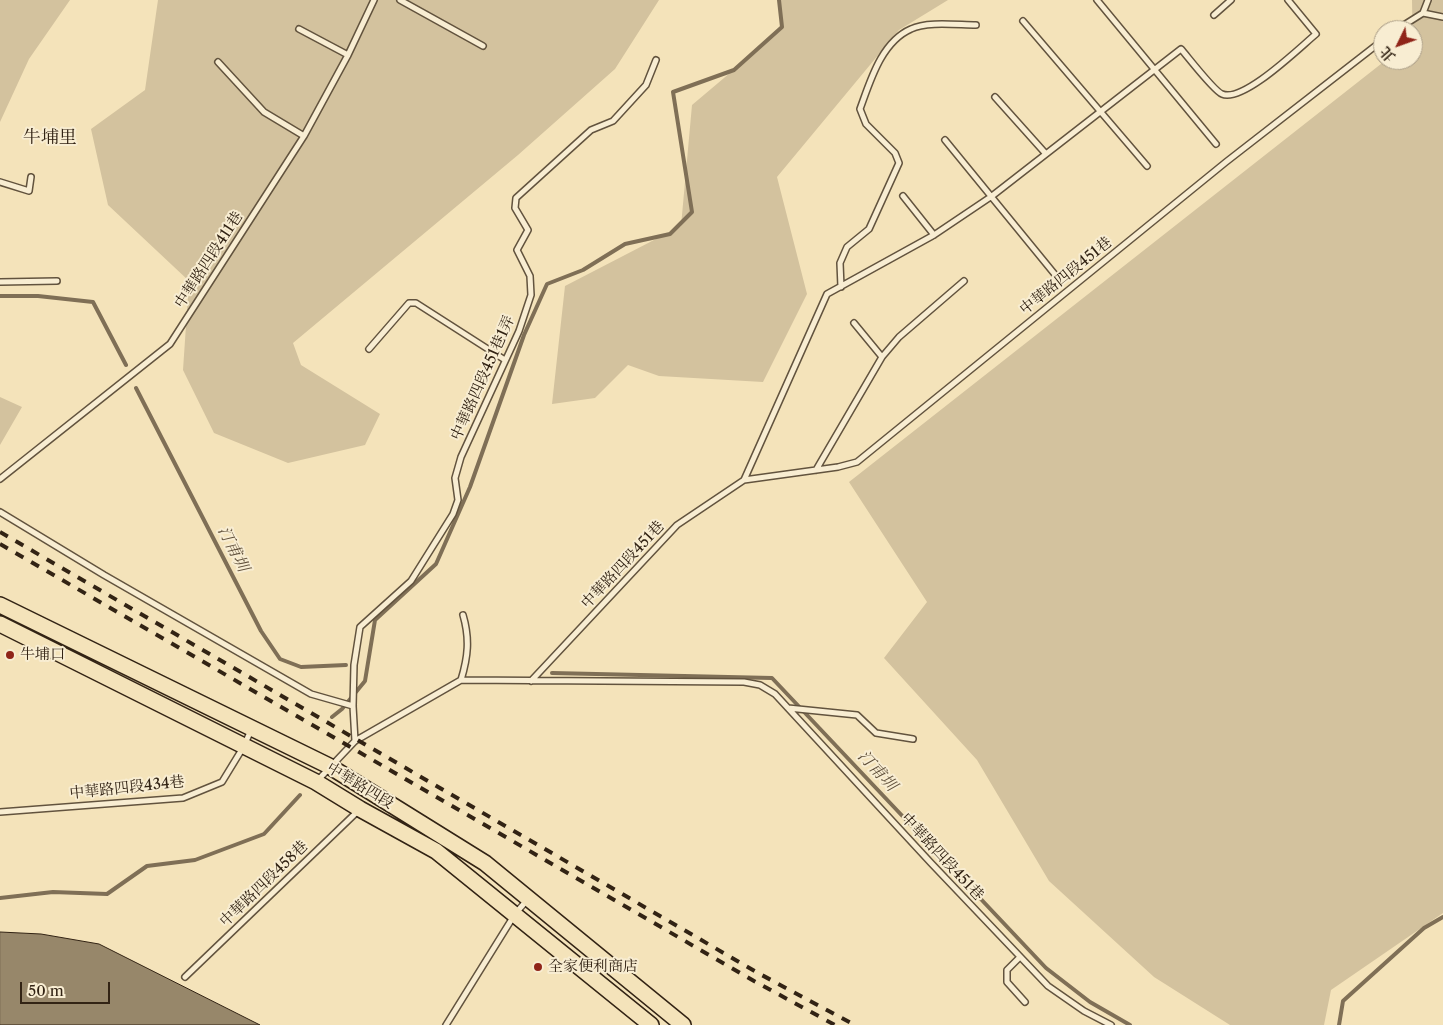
<!DOCTYPE html>
<html>
<head>
<meta charset="utf-8">
<style>
  body { margin:0 }
  #map { position:relative; width:1443px; height:1025px; overflow:hidden; background:#f4e3ba; font-family:"Libre Caslon Text","Noto Serif TC",serif }
  canvas { display:block }
  .north { position:absolute; left:1373px; top:20px; width:50px; height:50px; box-sizing:border-box; background:#f8edd2; border:1px solid #a99c86; border-radius:50%; rotate:228deg; font-size:14px; font-weight:700; line-height:20px; text-align:center; color:#322314 }
  .north::after { content:''; display:block; margin:auto; width:18px; height:22px; background:#8f2418; clip-path:polygon(50% 0,100% 100%,50% 72%,0 100%) }
  .scale { position:absolute; left:20px; top:982px; width:90px; height:22px; box-sizing:border-box; border:2px solid #322314; border-top:0; padding-left:6px; font-size:15px; line-height:18px; white-space:nowrap; color:#322314; -webkit-text-stroke:4px #f8edd2; paint-order:stroke }
</style>
</head>
<body>
<div id="map">
<canvas width="1443" height="1025"></canvas>
<div class="north">北</div>
<div class="scale">50 m</div>
</div>
<script>
const ctx = document.querySelector('canvas').getContext('2d');
ctx.lineJoin = 'round';
function fill(path, color) {
  ctx.fillStyle = color;
  ctx.fill(path, 'evenodd');
}
function strokePath(path, color, width, dash) {
  ctx.strokeStyle = color;
  ctx.lineWidth = width;
  ctx.lineCap = dash ? 'butt' : 'round';
  ctx.setLineDash(dash || []);
  ctx.stroke(path);
}
function write(font, color, halo, rows, align = 'center') {
  ctx.font = font + ' "Libre Caslon Text","Noto Serif TC",serif';
  ctx.lineWidth = 4;
  ctx.setLineDash([]);
  ctx.textBaseline = 'middle';
  ctx.strokeStyle = halo;
  ctx.fillStyle = color;
  for (const [text, x, y, turn = 0] of rows) {
    ctx.save();
    ctx.translate(x, y);
    ctx.rotate((+turn || 0) * Math.PI / 180);
    ctx.textAlign = isNaN(turn) ? turn : align;
    if (halo) ctx.strokeText(text, 0, 0);
    ctx.fillText(text, 0, 0);
    ctx.restore();
  }
}
fill(new Path2D(`
  M 0,0 L 70,0 L 29,59 L 0,122 Z
  M 158,0 L 659,0 L 615,69 L 518,155 L 293,343 L 301,365 L 380,414 L 365,445 L 288,463 L 214,433 L 183,370 L 189,281 L 108,205 L 91,129 L 145,90 Z
  M 779,0 L 948,0 L 899,30 L 777,177 L 807,294 L 763,382 L 659,376 L 628,365 L 595,398 L 552,404 L 565,286 L 681,226 L 692,105 L 782,29 Z
  M 1412,0 L 1443,0 L 1443,913 L 1331,990 L 1324,1025 L 1230,1025 L 1154,977 L 1049,881 L 977,760 L 884,658 L 927,602 L 849,482 L 1386,60 L 1413,60 Z
  M 0,397 L 22,407 L 0,445 Z`), '#d3c29e');
strokePath(new Path2D(`
  M 0,296 L 38,296 L 93,302 L 126,365
  M 136,388 L 261,631 L 280,659 L 301,667 L 346,665
  M 552,673 L 772,678 L 1046,968 L 1090,1002 L 1130,1025
  M 332,717 L 342,709 L 365,681 L 375,620 L 436,564 L 470,487 L 524,335 L 547,284 L 583,270 L 625,244 L 670,234 L 692,212 L 673,92 L 734,70 L 782,27 L 779,0
  M 0,898 L 53,892 L 107,894 L 147,866 L 195,860 L 264,834 L 300,795
  M 1339,1025 L 1343,1001 L 1424,928 L 1443,917`), '#7f6f56', 4);
const building = new Path2D(`
  M 0,932 L 41,934 L 99,944 L 260,1025 L 0,1025 Z`);
fill(building, '#97876a');
strokePath(building, '#322314', 1);
const lane = new Path2D(`
  M 400,0 L 483,46
  M 1097,0 L 1216,144
  M 1423,13 L 1428,0
  M 1214,15 L 1231,0
  M 1023,21 L 1147,166
  M 299,29 L 348,55
  M 1396,30 L 1423,13 L 1443,17
  M 218,62 L 264,112 L 304,136
  M 995,97 L 1046,154
  M 945,140 L 1057,277
  M 0,182 L 29,191 L 31,177
  M 903,196 L 934,235
  M 0,282 L 57,281
  M 841,287 L 840,263 L 847,247 L 869,229 L 899,163 L 895,153 L 866,124 L 860,109 C 870,82 881,42 911,29 C 927,21 958,25 976,25
  M 854,323 L 882,357
  M 369,349 L 409,303 L 416,303 L 505,360
  M 816,470 L 882,357 L 899,337 L 964,281
  M 0,479 L 170,344 L 304,136 L 348,55 L 374,0
  M 744,480 L 838,467 L 857,462 L 1226,162 L 1383,40
  M 0,512 L 104,575 L 311,694 L 353,706
  M 461,680 C 468,657 470,639 463,615
  M 531,681 L 677,525 L 744,480 L 827,294 L 934,235 L 992,196 L 1181,49 C 1188,57 1214,91 1222,94 C 1243,103 1298,49 1316,34 L 1288,0
  M 788,708 L 857,715 L 876,733 L 913,739
  M 355,741 L 353,706 L 354,665 L 360,627 L 411,581 L 453,514 L 458,500 L 455,478 L 461,457 L 519,331 L 531,295 L 530,276 L 517,250 L 528,230 L 515,208 L 516,198 L 591,130 L 613,121 L 646,85 L 656,60
  M 318,780 L 355,741 L 461,680 L 744,682 L 760,685 L 775,694 L 931,863 L 1048,986 L 1084,1011 L 1111,1025
  M 0,812 L 183,798 L 222,782 L 244,746 L 251,730
  M 1020,957 L 1007,970 L 1007,982 L 1025,1002
  M 185,977 L 358,811
  M 446,1025 L 515,914 L 528,899`);
const primary = new Path2D(`
  M 0,605 L 329,766 L 485,863 L 683,1025
  M 0,624 L 316,782 L 360,809 L 436,851 L 651,1025`);
strokePath(lane, '#62533e', 8);
strokePath(primary, '#322314', 18);
strokePath(lane, '#f8edd2', 5);
strokePath(primary, '#f4e3ba', 15);
strokePath(new Path2D(`
  M 0,532 L 758,973 L 855,1025
  M 0,544 L 754,981 L 835,1025`), '#322314', 4, [9, 9]);
for (const [x, y, r, color] of [
  [10,655,5,"#8f2418"],
  [538,967,5,"#8f2418"]
]) {
  const dot = new Path2D();
  dot.arc(x, y, r, 0, 2 * Math.PI);
  ctx.fillStyle = color;
  ctx.fill(dot);
  strokePath(dot, '#f8edd2', 2);
}
write('15px', '#322314', '#f8edd2', [
  ["中華路四段411巷",209,260,-57],
  ["中華路四段451巷",1066,276,-39],
  ["中華路四段451巷1弄",483,378,-66],
  ["中華路四段451巷",623,565,-47],
  ["中華路四段",360,786,31],
  ["中華路四段434巷",127,788,-6],
  ["中華路四段451巷",942,857,47],
  ["中華路四段458巷",264,884,-44]
]);
write('15px', '#322314', '#f8edd2', [
  ["牛埔口",20,655],
  ["全家便利商店",548,967]
], 'left');
write('italic 16px', '#5f4f3a', '#f8edd2', [
  ["汀甫圳",233,549,63],
  ["汀甫圳",877,771,47]
]);
write('18px', '#322314', '#f8edd2', [
  ["牛埔里",50,138]
]);
</script>
</body>
</html>
